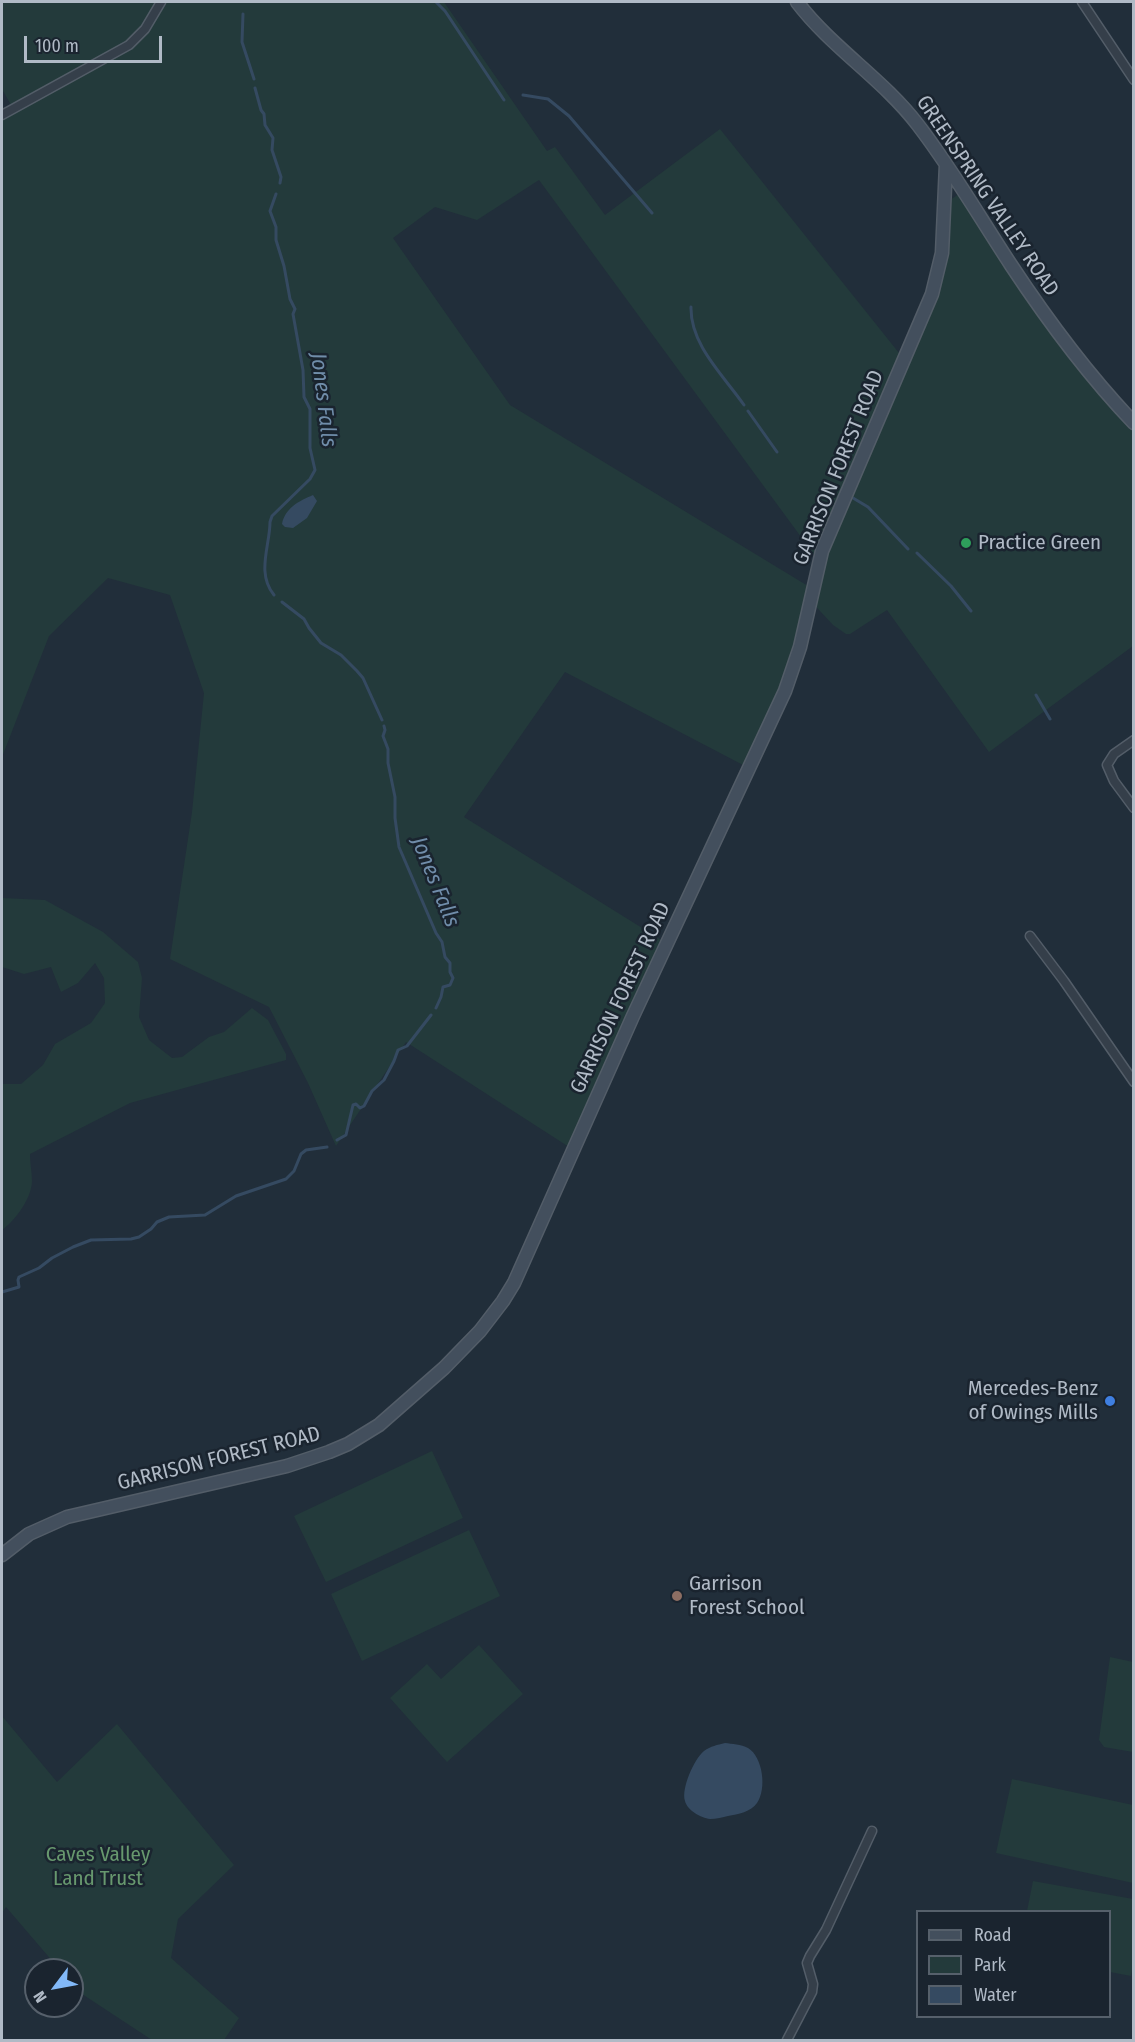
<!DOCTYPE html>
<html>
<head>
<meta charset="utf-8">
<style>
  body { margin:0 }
  #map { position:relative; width:1135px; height:2042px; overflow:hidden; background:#212e3a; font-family:"Fira Sans Condensed",sans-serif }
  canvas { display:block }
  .frame { position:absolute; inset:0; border:3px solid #b0bac6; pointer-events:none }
  .legend { position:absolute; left:916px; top:1910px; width:195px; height:108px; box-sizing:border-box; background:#1a242f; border:2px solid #56606b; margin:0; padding:8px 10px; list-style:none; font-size:18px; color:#b0bac6 }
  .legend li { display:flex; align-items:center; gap:12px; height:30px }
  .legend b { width:30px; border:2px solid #56606b }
  .north { position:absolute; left:24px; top:1958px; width:60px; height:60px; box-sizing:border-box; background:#1a242f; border:2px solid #56606b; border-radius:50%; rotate:238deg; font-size:16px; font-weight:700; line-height:24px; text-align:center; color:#b0bac6 }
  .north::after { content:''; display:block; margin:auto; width:21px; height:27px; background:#82b9f9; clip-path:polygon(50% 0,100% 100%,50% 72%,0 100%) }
  .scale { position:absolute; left:24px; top:36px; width:138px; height:27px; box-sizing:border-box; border:3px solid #b0bac6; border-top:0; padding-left:8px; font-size:18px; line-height:21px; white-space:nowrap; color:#b0bac6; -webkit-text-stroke:4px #1a242f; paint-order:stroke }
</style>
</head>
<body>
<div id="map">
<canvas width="1135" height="2042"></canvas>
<div class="frame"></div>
<ul class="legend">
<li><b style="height:8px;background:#434f5d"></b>Road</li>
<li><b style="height:16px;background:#233a3b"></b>Park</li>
<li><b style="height:16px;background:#354a61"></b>Water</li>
</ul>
<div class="north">N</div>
<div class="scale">100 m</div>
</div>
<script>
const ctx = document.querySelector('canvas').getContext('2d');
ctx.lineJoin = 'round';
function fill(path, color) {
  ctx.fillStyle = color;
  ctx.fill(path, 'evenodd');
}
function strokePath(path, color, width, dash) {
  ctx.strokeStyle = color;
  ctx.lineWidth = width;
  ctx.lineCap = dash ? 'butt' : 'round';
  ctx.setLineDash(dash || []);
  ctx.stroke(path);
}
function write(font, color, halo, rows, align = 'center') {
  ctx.font = font + ' "Fira Sans Condensed",sans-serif';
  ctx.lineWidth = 5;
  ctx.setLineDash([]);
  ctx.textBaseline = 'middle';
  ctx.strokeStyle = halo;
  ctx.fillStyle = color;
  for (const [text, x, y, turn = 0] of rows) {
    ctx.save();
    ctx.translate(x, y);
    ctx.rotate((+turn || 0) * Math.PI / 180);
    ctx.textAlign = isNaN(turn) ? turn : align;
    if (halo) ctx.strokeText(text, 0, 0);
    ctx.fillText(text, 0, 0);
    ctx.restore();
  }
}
fill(new Path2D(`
  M 2,2 L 444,2 L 547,151 L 555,147 L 605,215 L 720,129 L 907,363 L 922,330 L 950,200 L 959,194 C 1013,276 1064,360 1133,430 L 1133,646 L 989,752 L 887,610 L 850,634 L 846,634 L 833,625 L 807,597 L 790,665 L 745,766 L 565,672 L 464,817 L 663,941 L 569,1147 L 406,1042 L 336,1146 L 308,1083 L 269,1007 L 170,959 L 192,812 L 204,693 L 170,595 L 108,578 L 49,636 L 2,757 L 2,120 L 15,112 L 2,89 ZM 539,180 L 815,556 L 808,586 L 510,405 L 393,238 L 435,207 L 477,220 Z
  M 2,898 L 45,900 L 103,932 L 138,962 L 142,978 L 139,1017 L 149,1040 L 172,1058 L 182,1057 L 209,1037 L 224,1032 L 252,1008 L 268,1020 L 286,1054 L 286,1060 L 130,1103 L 30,1154 C 30,1163 32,1173 32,1182 C 31,1199 15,1221 2,1230 L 2,1084 L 21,1084 L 43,1065 L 55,1044 L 91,1023 L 105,1003 L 104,978 L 95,963 L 78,983 L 61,992 L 51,967 L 24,974 L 2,967 Z
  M 432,1451 L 463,1518 L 326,1582 L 294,1516 Z
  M 469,1530 L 500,1596 L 362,1661 L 331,1594 Z
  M 479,1645 L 523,1694 L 447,1762 L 390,1698 L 427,1664 L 441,1679 Z
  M 1110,1657 L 1133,1662 L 1133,1752 L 1104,1747 L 1099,1740 Z
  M 2,1716 L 57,1782 L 117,1724 L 234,1865 L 178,1919 L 171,1958 L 239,2018 L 224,2040 L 152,2040 L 79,1992 L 72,1983 L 72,1970 L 60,1970 L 6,1907 L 2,1913 Z
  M 1012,1779 L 1133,1805 L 1133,1883 L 996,1853 Z
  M 1033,1881 L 1133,1899 L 1134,1959 L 1131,1976 L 1110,1972 L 1110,1912 L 1027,1911 Z`), '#233a3b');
fill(new Path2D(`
  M 313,495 L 317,501 L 307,518 L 293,528 L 285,527 L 282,524 C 285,508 299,501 313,495 Z
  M 725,1743 C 732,1744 741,1744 748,1748 C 763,1757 767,1789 757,1803 C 751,1812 738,1814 728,1816 C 723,1817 716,1819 710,1819 C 701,1818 687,1810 685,1801 C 681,1789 694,1759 704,1751 C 711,1746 717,1745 725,1743 Z`), '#354a61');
strokePath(new Path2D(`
  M 436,2 L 445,11 L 504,100
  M 243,14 L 242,42 L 254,79
  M 255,88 L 261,110 L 264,114 L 265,125 L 273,138 L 272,150 L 281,177 L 280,183
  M 523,95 L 548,99 L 569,116 L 652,213
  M 691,307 C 690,345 724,376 744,405
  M 748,411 L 777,452
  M 853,498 L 868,507 L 908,549
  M 917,553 L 951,586 L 971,611
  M 274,595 C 256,573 270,546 270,522 L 272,516 L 310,479 L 315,470 L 310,448 L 310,409 L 304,397 L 303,370 L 293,314 L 295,309 L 290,299 L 284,266 L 276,240 L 276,227 L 270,211 L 276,194
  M 282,602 L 304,619 L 309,628 L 321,643 L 341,655 L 357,671 L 363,678 L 382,720
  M 1036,695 L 1050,719
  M 384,726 L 385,730 L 383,736 L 388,749 L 388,763 L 395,797 L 395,818 L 399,847 L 436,933 L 442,942 L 445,957 L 450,963 L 450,972 L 453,978 L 450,985 L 443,987 L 441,997 L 436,1008
  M 337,1140 L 346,1135 L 353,1105 L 356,1104 L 360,1108 L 364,1106 L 372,1091 L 384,1080 L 394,1061 L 398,1050 L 407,1046 L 431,1015
  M 2,1292 L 19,1287 L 18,1280 L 19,1277 L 39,1268 L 52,1258 L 73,1247 L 91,1240 L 131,1239 L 139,1237 L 151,1229 L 157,1222 L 169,1217 L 205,1215 L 236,1196 L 286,1179 L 294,1171 L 301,1154 L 306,1150 L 327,1147`), '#354a61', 3);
const street = new Path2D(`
  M 1082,2 L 1134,80
  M 2,115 L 129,45 L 145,29 L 161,2
  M 1134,740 L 1114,754 L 1107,765 L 1114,781 L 1134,808
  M 1030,936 L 1064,981 L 1134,1082
  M 787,2040 L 812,1992 L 813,1984 L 807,1963 L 810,1956 L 826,1930 L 872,1831`);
const secondary = new Path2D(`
  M 797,2 C 832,48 883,79 918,125 C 952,169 980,218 1011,265 C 1048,321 1087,374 1134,423
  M 2,1555 L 29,1534 L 67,1517 L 287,1466 L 329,1452 L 348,1444 L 379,1425 L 444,1368 L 480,1331 L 503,1301 L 514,1283 L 633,1016 L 785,691 L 800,647 L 822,551 L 932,294 L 942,253 L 946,164`);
strokePath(street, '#535d68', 11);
strokePath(secondary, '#535d68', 15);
strokePath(street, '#353f4a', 8);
strokePath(secondary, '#434f5d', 12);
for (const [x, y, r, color] of [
  [966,543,6,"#2e9e5b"],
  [1110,1401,6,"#3f7fe0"],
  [677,1596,6,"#8d6e63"]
]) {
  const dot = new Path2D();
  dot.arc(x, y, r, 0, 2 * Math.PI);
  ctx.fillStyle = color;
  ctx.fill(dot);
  strokePath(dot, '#1a242f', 2);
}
write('21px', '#b0bac6', '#1a242f', [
  ["GREENSPRING VALLEY ROAD",987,196,56],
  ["GARRISON FOREST ROAD",839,468,-68],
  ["GARRISON FOREST ROAD",621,998,-65],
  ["GARRISON FOREST ROAD",219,1459,-14]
]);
write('21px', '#b0bac6', '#1a242f', [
  ["Practice Green",978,543],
  ["Mercedes-Benz",1098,1389,"right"],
  ["of Owings Mills",1098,1413,"right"],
  ["Garrison",689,1584],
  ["Forest School",689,1608]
], 'left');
write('21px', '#67986e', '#1a242f', [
  ["Caves Valley",98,1855],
  ["Land Trust",98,1879]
]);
write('italic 22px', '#708daa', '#1a242f', [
  ["Jones Falls",323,400,83],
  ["Jones Falls",435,882,68]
]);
</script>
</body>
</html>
